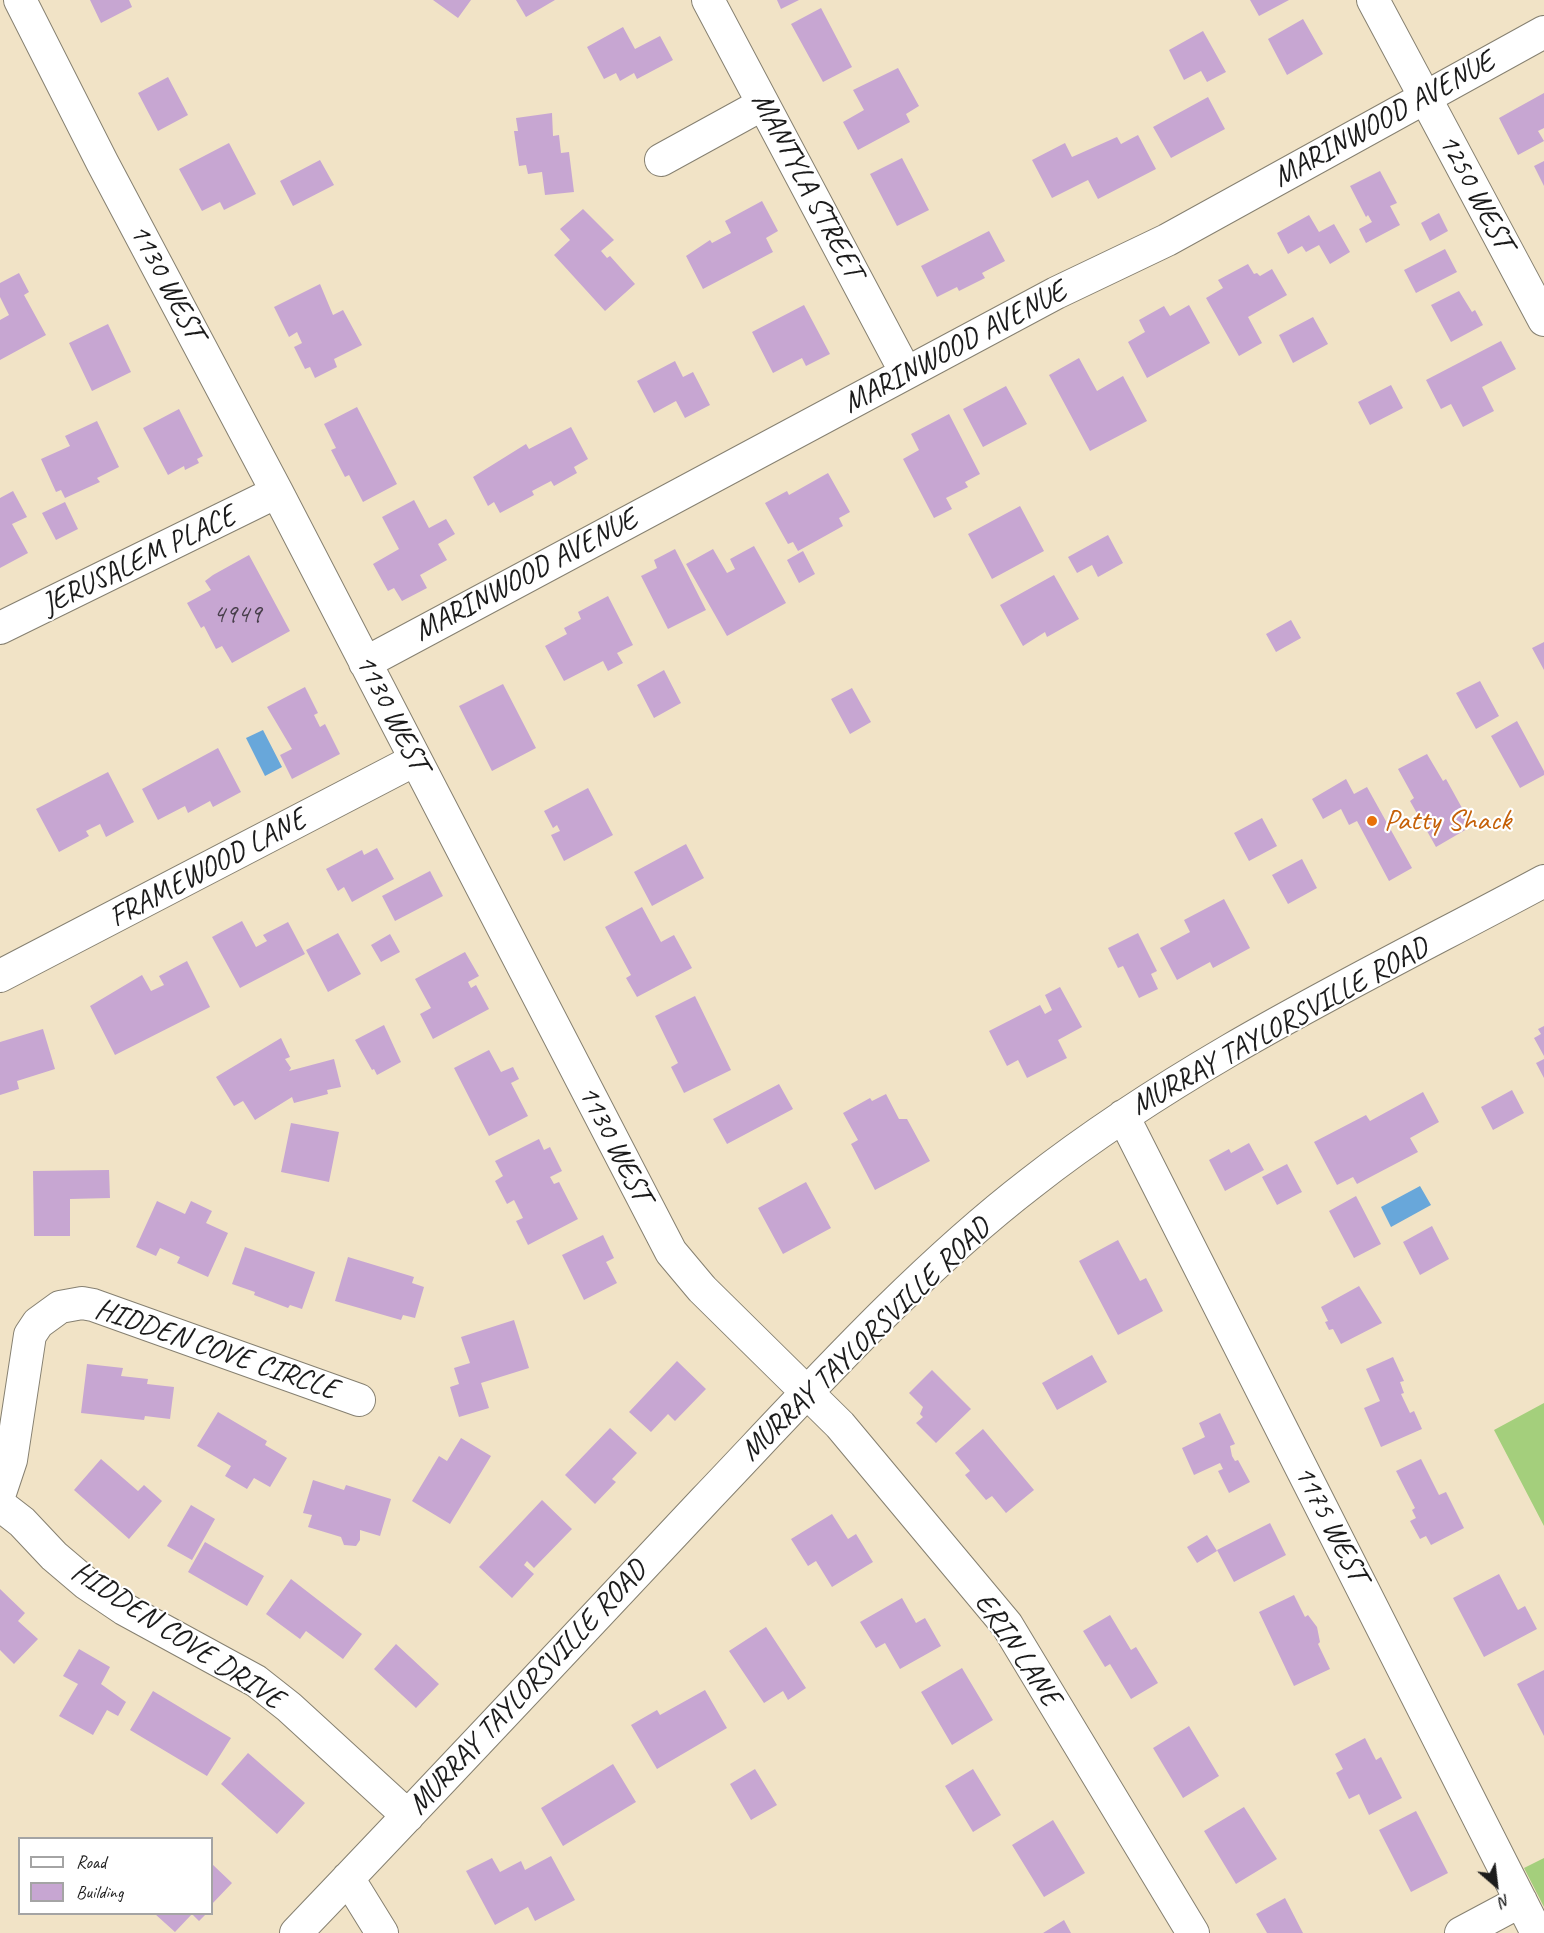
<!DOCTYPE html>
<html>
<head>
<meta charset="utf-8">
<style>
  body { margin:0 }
  #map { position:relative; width:1544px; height:1933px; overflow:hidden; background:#f1e3c6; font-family:Caveat,sans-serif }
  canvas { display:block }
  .legend { position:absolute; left:18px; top:1837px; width:195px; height:78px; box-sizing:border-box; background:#fff; border:2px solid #a4a4a4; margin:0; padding:8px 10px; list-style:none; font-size:18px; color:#1c1c1c }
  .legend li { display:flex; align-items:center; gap:12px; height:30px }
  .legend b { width:30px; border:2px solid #a4a4a4 }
  .north { position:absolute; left:1466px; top:1855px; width:60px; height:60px; -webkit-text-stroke:4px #fff; paint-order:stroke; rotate:152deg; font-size:16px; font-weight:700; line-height:24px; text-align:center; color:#1c1c1c }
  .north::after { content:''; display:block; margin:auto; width:21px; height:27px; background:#1c1c1c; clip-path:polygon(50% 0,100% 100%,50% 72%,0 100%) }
</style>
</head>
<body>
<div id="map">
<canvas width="1544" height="1933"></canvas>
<ul class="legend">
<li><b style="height:8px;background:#fff"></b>Road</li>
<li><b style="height:16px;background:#c7a6d2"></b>Building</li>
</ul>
<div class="north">N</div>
</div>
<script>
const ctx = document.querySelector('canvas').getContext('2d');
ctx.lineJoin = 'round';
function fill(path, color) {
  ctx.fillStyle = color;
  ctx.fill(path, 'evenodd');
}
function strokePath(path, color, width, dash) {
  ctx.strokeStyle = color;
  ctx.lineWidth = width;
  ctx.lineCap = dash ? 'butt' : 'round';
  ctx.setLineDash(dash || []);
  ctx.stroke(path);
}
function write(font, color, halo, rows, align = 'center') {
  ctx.font = font + ' Caveat,sans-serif';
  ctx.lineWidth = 4.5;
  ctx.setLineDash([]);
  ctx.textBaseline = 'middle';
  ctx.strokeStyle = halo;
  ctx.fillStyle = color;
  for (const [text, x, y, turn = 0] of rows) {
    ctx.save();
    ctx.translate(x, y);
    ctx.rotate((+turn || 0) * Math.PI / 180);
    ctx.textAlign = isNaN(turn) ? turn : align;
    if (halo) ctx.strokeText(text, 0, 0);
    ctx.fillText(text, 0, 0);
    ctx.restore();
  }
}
fill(new Path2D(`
  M 1544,1403 L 1544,1526 L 1494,1430 Z
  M 1544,1858 L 1544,1907 L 1524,1868 Z`), '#a4cf7c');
fill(new Path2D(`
  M 263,730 L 282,767 L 265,776 L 246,738 Z
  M 1420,1186 L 1431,1205 L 1391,1227 L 1381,1207 Z`), '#68a7da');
fill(new Path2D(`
  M 90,0 L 129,0 L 132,7 L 101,23 Z
  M 433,0 L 471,0 L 458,18 Z
  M 516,0 L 555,0 L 526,17 Z
  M 777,0 L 799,0 L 781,9 Z
  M 1250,0 L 1289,0 L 1259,16 Z
  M 821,8 L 852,67 L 823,82 L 791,24 Z
  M 1303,19 L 1323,54 L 1287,75 L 1268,39 Z
  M 623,27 L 635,49 L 660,36 L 673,60 L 637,79 L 634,73 L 620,81 L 616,73 L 604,79 L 587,47 Z
  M 1203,31 L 1226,72 L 1207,82 L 1201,71 L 1184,80 L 1169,50 Z
  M 898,68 L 919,106 L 906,114 L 910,122 L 858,150 L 843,122 L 864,110 L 853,90 Z
  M 168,77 L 188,115 L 158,131 L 138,93 Z
  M 1544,93 L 1544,128 L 1538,131 L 1544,141 L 1518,155 L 1499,118 Z
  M 1208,97 L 1225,129 L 1171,158 L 1153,127 Z
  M 552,113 L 553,136 L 559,135 L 561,153 L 569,152 L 574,192 L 545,195 L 542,172 L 528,174 L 526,165 L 519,166 L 514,131 L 518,131 L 516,118 Z
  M 1138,135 L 1156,169 L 1098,199 L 1088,180 L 1052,198 L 1032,160 L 1065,143 L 1072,157 L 1117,137 L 1121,144 Z
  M 229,143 L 256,194 L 224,210 L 220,202 L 202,211 L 179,169 Z
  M 902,158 L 929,210 L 897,226 L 870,174 Z
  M 320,160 L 334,185 L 293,206 L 280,181 Z
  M 1544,161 L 1544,186 L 1534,166 Z
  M 1380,171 L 1397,203 L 1390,206 L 1400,225 L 1366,243 L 1359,229 L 1372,222 L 1368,215 L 1366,217 L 1350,186 Z
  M 762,201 L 778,231 L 766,238 L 773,252 L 703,289 L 686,256 L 710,240 L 712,243 L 731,233 L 725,221 Z
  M 583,209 L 614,240 L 601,251 L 607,258 L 610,256 L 635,284 L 605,311 L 554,255 L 570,240 L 560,229 Z
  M 1439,213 L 1448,231 L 1430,241 L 1421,223 Z
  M 1309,215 L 1319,232 L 1334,224 L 1350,252 L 1330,264 L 1319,245 L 1306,252 L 1302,246 L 1288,254 L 1277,233 Z
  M 989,231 L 1005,261 L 982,273 L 985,278 L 959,291 L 957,287 L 937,297 L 921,266 Z
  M 1445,249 L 1457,272 L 1416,293 L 1404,270 Z
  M 1248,264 L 1254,274 L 1257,273 L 1260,276 L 1272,269 L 1287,295 L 1248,317 L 1262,343 L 1239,356 L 1206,298 L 1223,288 L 1218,280 Z
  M 19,273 L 29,292 L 24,295 L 46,335 L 0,360 L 0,320 L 9,315 L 0,297 L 0,283 Z
  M 320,284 L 333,315 L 343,310 L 362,345 L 334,359 L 337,367 L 315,378 L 310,367 L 305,369 L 294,347 L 302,343 L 297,332 L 289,337 L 274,307 Z
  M 1459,291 L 1472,312 L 1475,310 L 1483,325 L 1451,342 L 1431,305 Z
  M 804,305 L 830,354 L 806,366 L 802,358 L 773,373 L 752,332 Z
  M 1189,305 L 1210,343 L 1147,378 L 1128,342 L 1145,332 L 1139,320 L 1164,306 L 1170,316 Z
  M 1313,317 L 1328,344 L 1293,363 L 1279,335 Z
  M 108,324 L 131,372 L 92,391 L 69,343 Z
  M 1501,341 L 1516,369 L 1482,387 L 1494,411 L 1463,427 L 1451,404 L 1441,409 L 1426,380 Z
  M 1079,358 L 1097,391 L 1123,376 L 1147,421 L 1090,451 L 1049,375 Z
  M 675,361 L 683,377 L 693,372 L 710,405 L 685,418 L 676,401 L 654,413 L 637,381 Z
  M 1391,385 L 1403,408 L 1370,425 L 1358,402 Z
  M 1006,386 L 1027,424 L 983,447 L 963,409 Z
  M 357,407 L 397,484 L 363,502 L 349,475 L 345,477 L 331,450 L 336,448 L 324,424 Z
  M 179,409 L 203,456 L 197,459 L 199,463 L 185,470 L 184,466 L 168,475 L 143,428 Z
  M 949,414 L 980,474 L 965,482 L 968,487 L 946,498 L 952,509 L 934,518 L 903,459 L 919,450 L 911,434 Z
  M 97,421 L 119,467 L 97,478 L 100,482 L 65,498 L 61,490 L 56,492 L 41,459 L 70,446 L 65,436 Z
  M 571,427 L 588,459 L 574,467 L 577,473 L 554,486 L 551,481 L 532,491 L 534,495 L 500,513 L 494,502 L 488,506 L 473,477 L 526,444 L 529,449 Z
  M 828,473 L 850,512 L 839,518 L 843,526 L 798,551 L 793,542 L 788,544 L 765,503 L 787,491 L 789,495 Z
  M 13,491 L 27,517 L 12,524 L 28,553 L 0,568 L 0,498 Z
  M 414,500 L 429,528 L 446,519 L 455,534 L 438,544 L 447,560 L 420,575 L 427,588 L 402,601 L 394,588 L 388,591 L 373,564 L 399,549 L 382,517 Z
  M 65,502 L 78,529 L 56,540 L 42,513 Z
  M 1020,506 L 1044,551 L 992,579 L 968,534 Z
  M 1108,535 L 1123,563 L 1098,577 L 1092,565 L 1077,573 L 1068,557 Z
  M 754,546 L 786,603 L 727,636 L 686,564 L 713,549 L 727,573 L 735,569 L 730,559 Z
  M 675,549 L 706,610 L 668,629 L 641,576 L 657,568 L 654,560 Z
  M 803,551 L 815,574 L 799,583 L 787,560 Z
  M 249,555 L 290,631 L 232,663 L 222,646 L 216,649 L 204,626 L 201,628 L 187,603 L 211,590 L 205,581 L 213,575 Z
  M 1054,575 L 1079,619 L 1047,637 L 1045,632 L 1023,646 L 1000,605 Z
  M 608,596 L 633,645 L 617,653 L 623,663 L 608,671 L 603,661 L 564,681 L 545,646 L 567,634 L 564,628 L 581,619 L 578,612 Z
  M 1291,620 L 1301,638 L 1276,652 L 1266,634 Z
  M 1544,642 L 1544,670 L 1532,648 Z
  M 664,670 L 681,703 L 654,718 L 637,685 Z
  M 1480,681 L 1499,716 L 1476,729 L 1456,693 Z
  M 503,684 L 536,748 L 492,771 L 459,706 Z
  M 305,687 L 318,713 L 314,715 L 320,727 L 325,724 L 340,754 L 292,779 L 280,755 L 292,749 L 267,707 Z
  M 852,688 L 871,722 L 850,734 L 831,699 Z
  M 1517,721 L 1544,771 L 1544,775 L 1520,788 L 1491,736 Z
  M 218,748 L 241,792 L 213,807 L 210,801 L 188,813 L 185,806 L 158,820 L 142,789 Z
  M 1427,754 L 1443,781 L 1446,779 L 1472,826 L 1436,847 L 1410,801 L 1414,798 L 1398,769 Z
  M 108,772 L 134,822 L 106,837 L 100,824 L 86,831 L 89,836 L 59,852 L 36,809 Z
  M 1346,779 L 1354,794 L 1367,787 L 1412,868 L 1389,881 L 1357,821 L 1349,825 L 1341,809 L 1323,819 L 1312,799 Z
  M 588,788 L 613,835 L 564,861 L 551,835 L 560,831 L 557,825 L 553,828 L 544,811 Z
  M 1262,818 L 1277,846 L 1249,861 L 1234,833 Z
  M 686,844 L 704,878 L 652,906 L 634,872 Z
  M 377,848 L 394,879 L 352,902 L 344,887 L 338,891 L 326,869 L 362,850 L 364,855 Z
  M 1302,859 L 1317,888 L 1288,904 L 1272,875 Z
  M 430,871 L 443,896 L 395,921 L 382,896 Z
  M 1224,899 L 1250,948 L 1213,968 L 1210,962 L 1177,980 L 1160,948 L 1190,932 L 1184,920 Z
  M 642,907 L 661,942 L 674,935 L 692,968 L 637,997 L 626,978 L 631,975 L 605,927 Z
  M 242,921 L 256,947 L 267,941 L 263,935 L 288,922 L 305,954 L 240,988 L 212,937 Z
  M 338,933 L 361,974 L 328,992 L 306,950 Z
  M 1138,933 L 1157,971 L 1151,974 L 1158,989 L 1139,998 L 1123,966 L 1118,968 L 1108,948 Z
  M 390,934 L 400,952 L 381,962 L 371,945 Z
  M 465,952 L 479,976 L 468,982 L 471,988 L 476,985 L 489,1009 L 433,1039 L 420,1014 L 431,1008 L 415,979 Z
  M 187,961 L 210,1007 L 115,1055 L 90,1006 L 142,975 L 151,991 L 164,985 L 159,976 Z
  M 1060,987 L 1082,1027 L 1058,1040 L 1067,1058 L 1027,1078 L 1018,1060 L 1007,1066 L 989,1031 L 1040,1005 L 1045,1014 L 1052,1010 L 1045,995 Z
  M 695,996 L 731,1070 L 684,1093 L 671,1067 L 678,1063 L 655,1016 Z
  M 384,1025 L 401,1062 L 377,1075 L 374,1069 L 372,1070 L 355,1040 Z
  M 1544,1026 L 1544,1056 L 1534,1038 L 1541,1034 L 1538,1029 Z
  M 43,1029 L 55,1069 L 17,1081 L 19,1089 L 0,1095 L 0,1042 Z
  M 281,1038 L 290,1057 L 285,1059 L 291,1068 L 289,1071 L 334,1059 L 341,1087 L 327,1090 L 328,1094 L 294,1103 L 292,1097 L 255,1120 L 243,1101 L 234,1106 L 216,1077 Z
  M 489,1050 L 501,1072 L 513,1067 L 519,1079 L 511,1083 L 528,1116 L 489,1136 L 454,1068 Z
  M 1544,1059 L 1544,1078 L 1536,1063 Z
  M 779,1084 L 793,1109 L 727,1144 L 713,1119 Z
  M 1512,1090 L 1524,1113 L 1493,1130 L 1481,1107 Z
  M 1423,1092 L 1439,1122 L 1410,1138 L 1418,1152 L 1357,1184 L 1353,1177 L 1337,1185 L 1314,1142 L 1366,1115 L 1370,1121 Z
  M 886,1094 L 899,1119 L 907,1119 L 930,1161 L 875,1190 L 851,1144 L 858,1140 L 843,1113 L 870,1098 L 872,1101 Z
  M 291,1123 L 339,1132 L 329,1182 L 281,1172 Z
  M 539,1139 L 544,1150 L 550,1147 L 562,1171 L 550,1177 L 554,1184 L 559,1182 L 578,1219 L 528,1245 L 516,1221 L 523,1218 L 514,1200 L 507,1204 L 495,1181 L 503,1176 L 495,1161 Z
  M 1249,1143 L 1264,1170 L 1225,1191 L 1209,1160 L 1229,1149 L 1231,1153 Z
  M 1287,1164 L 1302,1192 L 1277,1205 L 1262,1177 Z
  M 109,1170 L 110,1198 L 70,1199 L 70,1236 L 34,1236 L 33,1171 Z
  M 806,1182 L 831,1228 L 783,1254 L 758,1208 Z
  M 1356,1196 L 1381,1244 L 1354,1258 L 1329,1211 Z
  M 157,1201 L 185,1214 L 191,1201 L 212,1211 L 206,1223 L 228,1233 L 208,1277 L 177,1263 L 180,1257 L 160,1248 L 156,1256 L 136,1247 Z
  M 1432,1226 L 1449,1259 L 1420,1275 L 1403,1242 Z
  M 603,1235 L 614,1258 L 606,1262 L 617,1283 L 584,1300 L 562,1255 Z
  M 1118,1240 L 1140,1281 L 1146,1278 L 1163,1311 L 1118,1335 L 1079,1261 Z
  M 245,1247 L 315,1272 L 302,1309 L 290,1305 L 288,1308 L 254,1295 L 255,1292 L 232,1284 Z
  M 348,1257 L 414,1277 L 412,1283 L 424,1287 L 415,1318 L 403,1315 L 401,1320 L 335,1301 Z
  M 1359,1286 L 1382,1323 L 1341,1344 L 1333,1329 L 1329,1330 L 1325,1322 L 1328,1321 L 1321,1307 Z
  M 514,1320 L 529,1368 L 481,1383 L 489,1408 L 459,1417 L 450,1387 L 459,1384 L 454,1368 L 470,1363 L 461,1337 Z
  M 1092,1355 L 1107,1382 L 1057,1410 L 1042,1383 Z
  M 1393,1357 L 1404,1381 L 1400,1382 L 1404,1393 L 1401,1394 L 1410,1413 L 1414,1411 L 1422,1429 L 1381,1447 L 1364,1408 L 1380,1401 L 1366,1369 Z
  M 677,1361 L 706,1389 L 675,1421 L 668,1414 L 651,1432 L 629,1412 Z
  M 87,1364 L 123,1368 L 121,1376 L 148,1379 L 147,1384 L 174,1387 L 170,1419 L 145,1416 L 144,1420 L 81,1413 Z
  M 932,1370 L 971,1409 L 936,1443 L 916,1423 L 923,1417 L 920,1414 L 923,1407 L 909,1393 Z
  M 218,1412 L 267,1441 L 265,1445 L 287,1458 L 270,1487 L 254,1478 L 247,1489 L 225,1476 L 231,1466 L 197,1446 Z
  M 1220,1413 L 1235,1444 L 1230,1446 L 1232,1456 L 1235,1461 L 1238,1460 L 1250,1482 L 1229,1493 L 1218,1471 L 1223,1469 L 1220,1463 L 1194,1475 L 1182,1448 L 1205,1437 L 1199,1423 Z
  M 610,1428 L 637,1453 L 612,1479 L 616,1482 L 595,1504 L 565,1475 Z
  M 983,1429 L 1034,1490 L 1006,1513 L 992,1496 L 986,1500 L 965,1475 L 970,1471 L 955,1453 Z
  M 461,1438 L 491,1456 L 450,1524 L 412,1501 L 439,1456 L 447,1461 Z
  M 101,1459 L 138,1491 L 144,1485 L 162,1501 L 129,1539 L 74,1490 Z
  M 1421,1459 L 1439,1495 L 1446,1492 L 1464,1528 L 1431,1545 L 1426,1536 L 1420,1539 L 1410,1521 L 1416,1518 L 1412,1510 L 1415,1508 L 1396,1471 Z
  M 313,1480 L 344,1490 L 346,1485 L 391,1499 L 380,1536 L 360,1530 L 360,1540 L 356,1546 L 344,1545 L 341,1537 L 308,1527 L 312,1515 L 303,1513 Z
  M 542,1500 L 572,1529 L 534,1568 L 527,1561 L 524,1565 L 534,1574 L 512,1598 L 479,1567 Z
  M 191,1505 L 215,1519 L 192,1560 L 167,1546 Z
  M 832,1514 L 848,1539 L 856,1534 L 873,1562 L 832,1587 L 816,1561 L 808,1566 L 791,1539 Z
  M 1270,1523 L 1286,1555 L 1234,1582 L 1217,1550 Z
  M 1207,1535 L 1217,1551 L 1197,1563 L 1187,1547 Z
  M 205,1542 L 264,1576 L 247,1606 L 188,1572 Z
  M 1499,1574 L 1518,1610 L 1525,1606 L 1537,1629 L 1484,1657 L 1453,1598 Z
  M 291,1579 L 362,1634 L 343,1659 L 306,1631 L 300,1639 L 266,1614 Z
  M 0,1589 L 25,1613 L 18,1621 L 38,1639 L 14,1664 L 0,1650 Z
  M 1294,1595 L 1305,1617 L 1308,1615 L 1317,1627 L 1320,1642 L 1318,1644 L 1330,1669 L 1294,1686 L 1259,1612 Z
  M 902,1598 L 916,1623 L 925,1618 L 941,1646 L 900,1669 L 885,1643 L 876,1648 L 860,1622 Z
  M 1110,1615 L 1131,1650 L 1136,1647 L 1158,1683 L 1131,1699 L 1110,1664 L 1105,1667 L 1083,1631 Z
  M 766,1627 L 806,1688 L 788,1700 L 783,1691 L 764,1703 L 729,1651 Z
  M 396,1644 L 439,1684 L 416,1708 L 374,1669 Z
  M 79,1649 L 110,1667 L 101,1684 L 126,1702 L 118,1716 L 107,1710 L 93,1735 L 59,1716 L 78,1684 L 63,1676 Z
  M 962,1668 L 993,1720 L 952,1745 L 921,1692 Z
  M 1544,1670 L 1544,1736 L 1517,1684 Z
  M 705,1690 L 727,1728 L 657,1769 L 631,1725 L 657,1710 L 660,1715 Z
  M 153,1691 L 231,1738 L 207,1776 L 130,1730 Z
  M 1189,1726 L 1219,1776 L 1183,1798 L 1153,1748 Z
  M 1365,1738 L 1376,1760 L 1381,1757 L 1402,1798 L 1369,1815 L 1359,1794 L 1349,1799 L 1336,1773 L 1343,1769 L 1335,1754 Z
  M 248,1753 L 305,1803 L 277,1834 L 221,1784 Z
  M 613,1764 L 636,1802 L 563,1846 L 541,1808 Z
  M 755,1769 L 777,1805 L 751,1820 L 730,1784 Z
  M 973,1769 L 1001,1815 L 973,1832 L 945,1786 Z
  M 1244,1807 L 1277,1859 L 1236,1884 L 1204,1831 Z
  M 1416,1811 L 1448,1873 L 1411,1892 L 1379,1830 Z
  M 1053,1820 L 1085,1873 L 1044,1897 L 1012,1845 Z
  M 551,1856 L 575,1900 L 535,1921 L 528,1907 L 495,1925 L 466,1871 L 492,1858 L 500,1872 L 521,1861 L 525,1870 Z
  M 212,1864 L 232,1883 L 212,1904 Z
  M 1285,1898 L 1303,1933 L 1267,1933 L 1256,1914 Z
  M 155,1914 L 206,1914 L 199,1921 L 192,1914 L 175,1932 Z
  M 1064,1920 L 1071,1933 L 1043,1933 Z`), '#c7a6d2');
const minor = new Path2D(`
  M 20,0 L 102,162 L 277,492 L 671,1252 L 702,1289 L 840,1425 L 1007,1625 L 1193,1933
  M 708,0 L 906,373
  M 1373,0 L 1544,320
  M 661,160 L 763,104
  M 0,628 L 277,492
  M 365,663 L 1056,293 L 1167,240 L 1544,32
  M 0,976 L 415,760
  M 1123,1116 L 1537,1933
  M 0,1493 L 11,1460 L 30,1335 L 38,1323 L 60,1307 L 82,1303 L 93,1305 L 359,1400
  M 0,1505 L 22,1522 L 54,1556 L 87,1584 L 124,1609 L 256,1681 L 289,1707 L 408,1816
  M 348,1878 L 382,1933
  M 296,1933 C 433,1790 569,1645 705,1500 C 807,1393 914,1273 1031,1183 C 1188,1060 1369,975 1544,881
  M 1461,1933 L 1521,1901`);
strokePath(minor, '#868071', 34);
strokePath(minor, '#fff', 32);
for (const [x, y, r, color] of [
  [1372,821,6,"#e8710a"]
]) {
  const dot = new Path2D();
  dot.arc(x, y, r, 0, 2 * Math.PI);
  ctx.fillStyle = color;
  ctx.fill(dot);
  strokePath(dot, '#fff', 2);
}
write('27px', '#473e4a', null, [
  ["4949",237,615]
]);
write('30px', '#1c1c1c', '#fff', [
  ["MARINWOOD AVENUE",1384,120,-29],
  ["MANTYLA STREET",807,186,62],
  ["1250 WEST",1475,192,62],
  ["1130 WEST",166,282,62],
  ["MARINWOOD AVENUE",955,348,-28],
  ["JERUSALEM PLACE",139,561,-26],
  ["MARINWOOD AVENUE",526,576,-28],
  ["1130 WEST",391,713,63],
  ["FRAMEWOOD LANE",208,869,-28],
  ["MURRAY TAYLORSVILLE ROAD",1280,1027,-29],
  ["1130 WEST",614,1144,63],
  ["MURRAY TAYLORSVILLE ROAD",866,1340,-44],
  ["HIDDEN COVE CIRCLE",216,1350,19],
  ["1175 WEST",1330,1524,63],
  ["HIDDEN COVE DRIVE",177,1636,33],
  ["ERIN LANE",1017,1650,56],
  ["MURRAY TAYLORSVILLE ROAD",528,1688,-47]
]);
write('30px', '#c56008', '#fff', [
  ["Patty Shack",1384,821]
], 'left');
</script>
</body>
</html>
